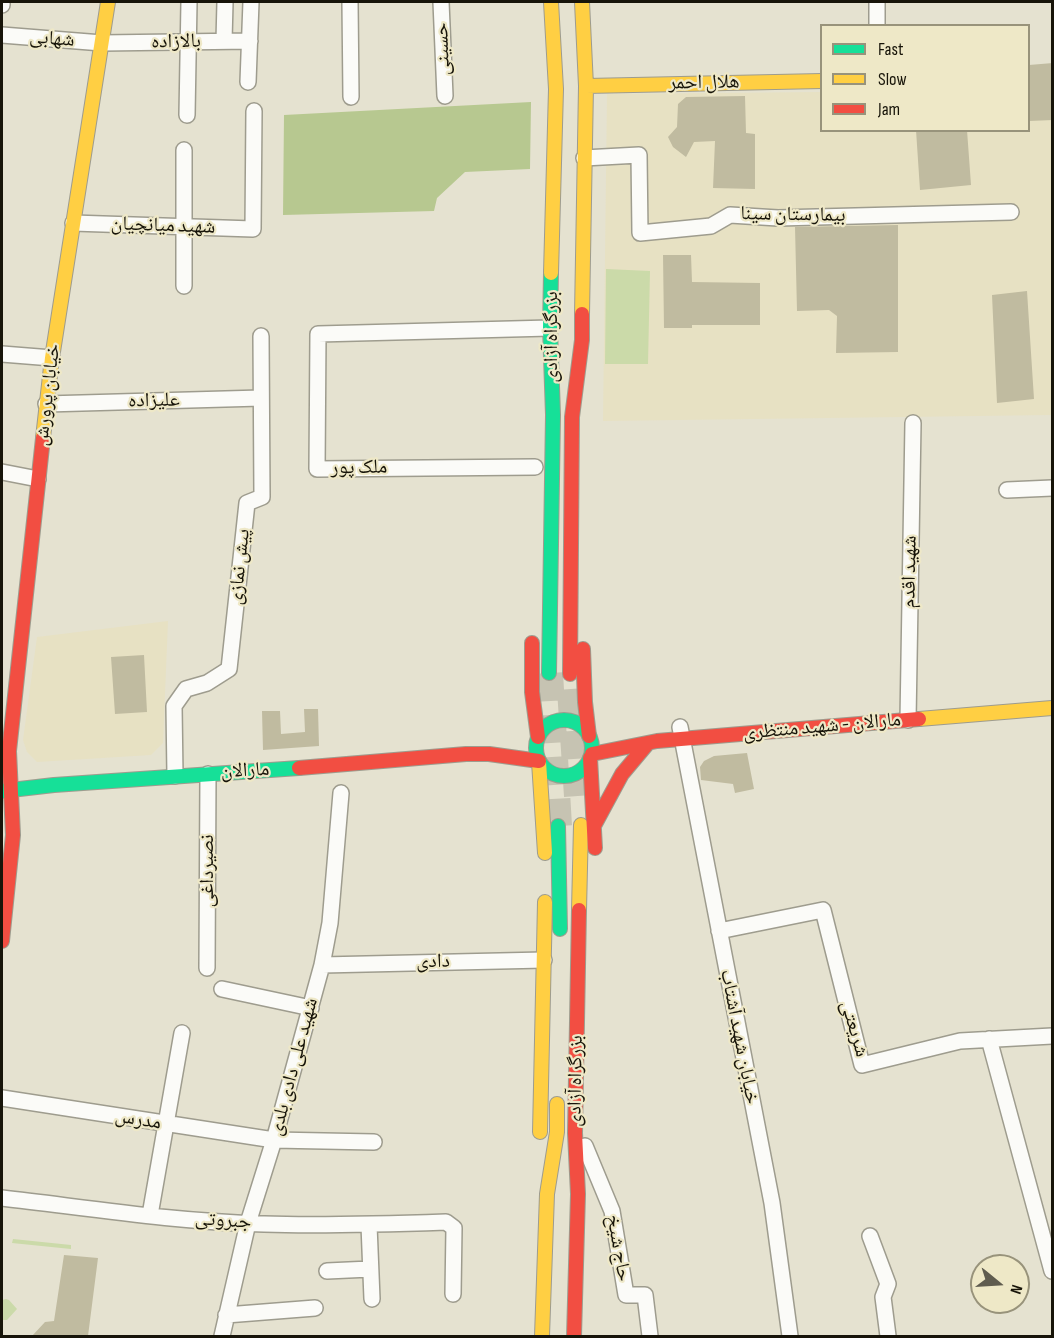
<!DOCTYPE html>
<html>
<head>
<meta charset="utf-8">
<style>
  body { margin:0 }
  #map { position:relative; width:1054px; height:1338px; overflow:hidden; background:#e5e2d0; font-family:"Sofia Sans Condensed",sans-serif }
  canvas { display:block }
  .frame { position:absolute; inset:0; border:3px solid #171409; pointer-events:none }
  .legend { position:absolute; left:820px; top:24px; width:210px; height:108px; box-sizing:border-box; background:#eee8c7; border:2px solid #98937b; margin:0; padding:8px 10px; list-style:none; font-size:18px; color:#171409 }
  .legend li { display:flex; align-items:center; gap:12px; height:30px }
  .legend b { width:30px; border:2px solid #98937b }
  .north { position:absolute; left:970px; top:1254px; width:60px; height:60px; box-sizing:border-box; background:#eee8c7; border:2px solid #98937b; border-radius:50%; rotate:108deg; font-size:16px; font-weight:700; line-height:24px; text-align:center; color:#171409 }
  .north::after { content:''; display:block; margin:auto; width:21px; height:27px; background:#5f5c4f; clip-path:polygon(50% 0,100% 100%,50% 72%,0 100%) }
</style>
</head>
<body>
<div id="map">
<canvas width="1054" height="1338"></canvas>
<div class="frame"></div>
<ul class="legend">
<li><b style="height:8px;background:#16e098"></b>Fast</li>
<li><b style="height:8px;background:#ffcf43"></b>Slow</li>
<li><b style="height:8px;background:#f24e42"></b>Jam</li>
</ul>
<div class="north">N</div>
</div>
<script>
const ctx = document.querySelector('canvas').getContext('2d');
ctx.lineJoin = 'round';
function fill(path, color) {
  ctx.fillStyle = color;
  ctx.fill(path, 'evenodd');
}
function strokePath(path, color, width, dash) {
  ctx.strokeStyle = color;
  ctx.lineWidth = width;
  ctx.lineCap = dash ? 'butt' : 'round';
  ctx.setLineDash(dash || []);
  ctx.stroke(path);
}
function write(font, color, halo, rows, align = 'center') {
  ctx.font = font + ' "Sofia Sans Condensed","Noto Naskh Arabic",sans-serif';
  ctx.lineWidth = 4.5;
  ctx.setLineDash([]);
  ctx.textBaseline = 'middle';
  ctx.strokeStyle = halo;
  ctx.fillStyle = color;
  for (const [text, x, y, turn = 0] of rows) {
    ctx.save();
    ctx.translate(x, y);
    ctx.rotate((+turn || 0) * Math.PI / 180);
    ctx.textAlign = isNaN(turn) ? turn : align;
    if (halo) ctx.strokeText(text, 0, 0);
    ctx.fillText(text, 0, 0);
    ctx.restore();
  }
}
fill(new Path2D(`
  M 1052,64 L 1052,415 L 603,421 L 607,94 L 821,92 L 822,130 L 1028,130 L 1029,67 Z
  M 168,621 L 163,743 L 151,755 L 37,762 L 27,752 L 23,740 L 37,637 Z`), '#e7e1c3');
fill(new Path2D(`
  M 606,269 L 650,271 L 648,364 L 605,364 Z
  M 13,1239 L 71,1245 L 71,1249 L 12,1243 Z
  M 6,1299 L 9,1300 L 17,1309 L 7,1320 L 2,1320 L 2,1300 Z`), '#cbdaa9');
fill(new Path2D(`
  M 531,102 L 530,169 L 465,172 L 437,198 L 434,211 L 283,215 L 284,115 Z`), '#b7c890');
fill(new Path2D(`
  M 1053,63 L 1053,120 L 1029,121 L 1029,65 Z
  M 745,96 L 746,133 L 755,134 L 755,189 L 713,188 L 715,141 L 694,142 L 686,157 L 673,147 L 668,137 L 677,127 L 678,104 L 686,97 Z
  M 916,130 L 967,130 L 971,185 L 920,190 Z
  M 898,225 L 898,352 L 836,353 L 837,316 L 829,310 L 797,311 L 795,227 Z
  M 663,255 L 691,255 L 692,282 L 760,283 L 760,325 L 692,325 L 692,328 L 664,328 Z
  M 1027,291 L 1034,399 L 997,403 L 992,295 Z
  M 144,655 L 147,712 L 115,714 L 111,657 Z
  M 304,709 L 318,709 L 319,746 L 263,750 L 262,711 L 280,711 L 281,734 L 305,732 Z
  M 747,753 L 754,789 L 735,793 L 733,784 L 701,780 L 700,767 L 704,761 L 714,756 Z
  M 64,1255 L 98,1258 L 88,1336 L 32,1336 L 45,1322 L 54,1321 Z`), '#c0bba0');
strokePath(new Path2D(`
  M 549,673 L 558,826
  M 571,689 L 578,796`), '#c6c3b2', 28, [28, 14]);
const street = new Path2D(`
  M 350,2 L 351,97
  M 441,2 L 445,96
  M 877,2 L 877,26
  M 2,5 L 2,2
  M 2,35 L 102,43 L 250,41
  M 224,41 L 225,2
  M 248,82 L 251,2
  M 187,115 L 189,2
  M 584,158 L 639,155 L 640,233 L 711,226 L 730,215 L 778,218 L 1011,212
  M 73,223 L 253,229 L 254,111
  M 184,286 L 184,150
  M 2,354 L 52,358
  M 46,404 L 261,398
  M 535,467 L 317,469 L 318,334 L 550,328
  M 2,472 L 38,479
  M 1007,490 L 1052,488
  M 908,720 L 913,423
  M 680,727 L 772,1203 L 790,1336
  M 175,776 L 174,706 L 186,689 L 207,683 L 229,669 L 247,503 L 262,497 L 261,336
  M 719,931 L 823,910 L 862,1065 L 960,1041 L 1052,1036
  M 322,965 L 544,960
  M 207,968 L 208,774
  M 222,989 L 311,1008
  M 989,1039 L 1052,1271
  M 2,1098 L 274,1140 L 374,1142
  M 585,1146 L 612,1211 L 626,1295 L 645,1295 L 650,1336
  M 2,1198 C 89,1208 177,1222 264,1224 C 325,1226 386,1224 446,1222 L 454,1228 L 453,1294
  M 150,1215 L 182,1033
  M 369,1225 L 372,1299
  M 870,1236 L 888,1284 L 883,1297 L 888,1336
  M 327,1271 L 370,1269
  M 226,1315 L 315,1308
  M 222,1336 L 248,1223 L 274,1140 L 322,965 L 330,923 L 341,793`);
const fast = new Path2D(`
  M 549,673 L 553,415 L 550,328 L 551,273
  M536 748a28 28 0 1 1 56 0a28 28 0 1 1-56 0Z
  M 2,791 L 54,785 L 299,768
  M 558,826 L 560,929`);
const slow = new Path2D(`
  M 551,2 L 556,89 L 551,273
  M 582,2 L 586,86 L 582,314
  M 586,86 L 822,81
  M 43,438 L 52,358 L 108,2
  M 919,719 L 1052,708
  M 539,762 L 545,853
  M 579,910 L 581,825
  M 540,1132 L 545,902
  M 542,1336 L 547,1194 L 557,1132 L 557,1104`);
const jam = new Path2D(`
  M 532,643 L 532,692 L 538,737
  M 583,649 L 585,702 L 589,736
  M 570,674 L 572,417 L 582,340 L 582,314
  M 592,754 L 657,741 L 919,719
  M 590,758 L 595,848
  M 299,768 L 466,754 L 489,754 L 539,761
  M 595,824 L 622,774 L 648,743
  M 2,941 L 13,835 L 9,751 L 43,438
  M 574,1336 L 578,1194 L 575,1133 L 579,910`);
strokePath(street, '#9e9c8e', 18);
strokePath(fast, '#9e9c8e', 16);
strokePath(slow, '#9e9c8e', 16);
strokePath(jam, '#9e9c8e', 16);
strokePath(street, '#fbfbf8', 15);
strokePath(fast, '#16e098', 14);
strokePath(slow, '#ffcf43', 14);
strokePath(jam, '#f24e42', 14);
write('20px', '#171409', '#eee8c7', [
  ["شهابی",52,39,5],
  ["بالازاده",176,42,-1],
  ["حسینی",443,49,-92],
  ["هلال احمر",704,83,-1],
  ["بیمارستان سینا",793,215,1],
  ["شهید میانچیان",163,226,2],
  ["بزرگراه آزادی",552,337,-90],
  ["خیابان پرورش",48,395,-83],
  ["علیزاده",154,401,-1],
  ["ملک پور",359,468,-1],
  ["پیش نمازی",240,567,-84],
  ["شهید اقدم",910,572,-89],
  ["مارالان - شهید منتظری",822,727,-5],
  ["مارالان",245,771,-3],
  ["نصیرداغی",208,871,-90],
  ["دادی",433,962,-1],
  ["شریعتی",854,1029,74],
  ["خیابان شهید آشتاب",739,1037,79],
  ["شهید علی دادی بلدی",294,1067,-75],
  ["بزرگراه آزادی",576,1081,-89],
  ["مدرس",138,1120,9],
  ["جبروتی",223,1221,4],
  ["حاج شیخ",618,1248,80]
]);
</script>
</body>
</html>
